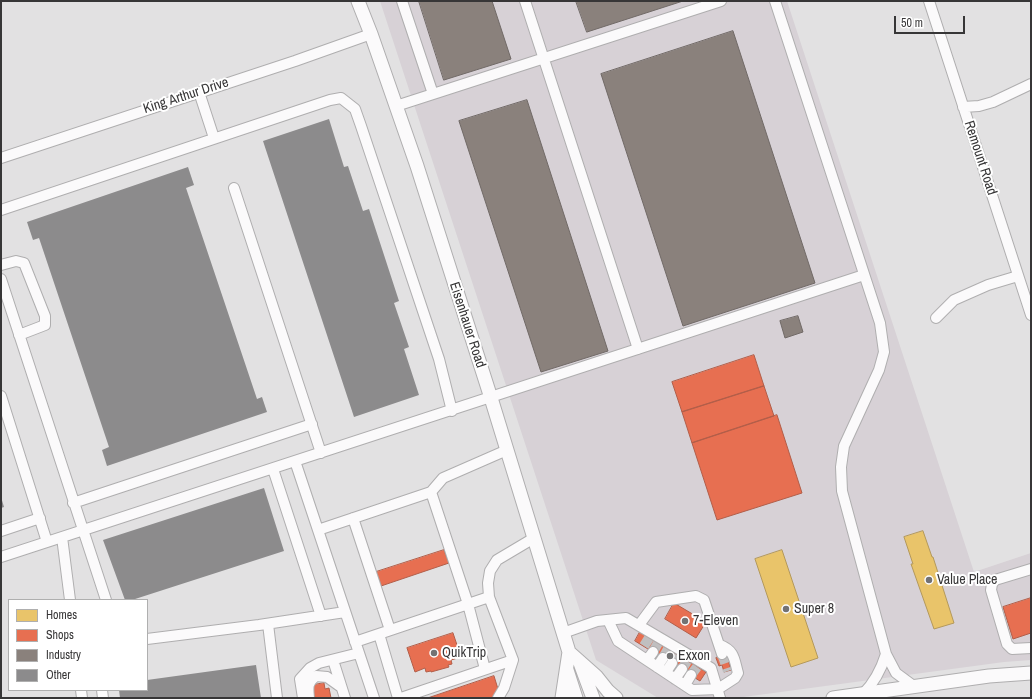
<!DOCTYPE html>
<html>
<head>
<meta charset="utf-8">
<style>
  body { margin:0 }
  #map { position:relative; width:1032px; height:699px; overflow:hidden; background:#e2e1e2; font-family:"Archivo Narrow",sans-serif }
  canvas { display:block }
  .frame { position:absolute; inset:0; border:2px solid #373637; pointer-events:none }
  .legend { position:absolute; left:8px; top:599px; width:140px; height:92px; box-sizing:border-box; background:#fff; border:1px solid #afafaf; margin:0; padding:5px 7px; list-style:none; font-size:12px; color:#373637 }
  .legend li { display:flex; align-items:center; gap:8px; height:20px }
  .legend b { width:20px; border:1px solid #afafaf }
  .scale { position:absolute; left:894px; top:16px; width:71px; height:18px; box-sizing:border-box; border:2px solid #373637; border-top:0; padding-left:5px; font-size:12px; line-height:14px; white-space:nowrap; color:#373637; -webkit-text-stroke:3px #fff; paint-order:stroke }
</style>
</head>
<body>
<div id="map">
<canvas width="1032" height="699"></canvas>
<div class="frame"></div>
<ul class="legend">
<li><b style="height:11px;background:#e9c46a"></b>Homes</li>
<li><b style="height:11px;background:#e76f51"></b>Shops</li>
<li><b style="height:11px;background:#8a817c"></b>Industry</li>
<li><b style="height:11px;background:#8c8b8c"></b>Other</li>
</ul>
<div class="scale">50 m</div>
</div>
<script>
const ctx = document.querySelector('canvas').getContext('2d');
ctx.lineJoin = 'round';
function fill(path, color) {
  ctx.fillStyle = color;
  ctx.fill(path, 'evenodd');
}
function strokePath(path, color, width, dash) {
  ctx.strokeStyle = color;
  ctx.lineWidth = width;
  ctx.lineCap = dash ? 'butt' : 'round';
  ctx.setLineDash(dash || []);
  ctx.stroke(path);
}
function write(font, color, halo, rows, align = 'center') {
  ctx.font = font + ' "Archivo Narrow",sans-serif';
  ctx.lineWidth = 4;
  ctx.setLineDash([]);
  ctx.textBaseline = 'middle';
  ctx.strokeStyle = halo;
  ctx.fillStyle = color;
  for (const [text, x, y, turn = 0] of rows) {
    ctx.save();
    ctx.translate(x, y);
    ctx.rotate((+turn || 0) * Math.PI / 180);
    ctx.textAlign = isNaN(turn) ? turn : align;
    if (halo) ctx.strokeText(text, 0, 0);
    ctx.fillText(text, 0, 0);
    ctx.restore();
  }
}
fill(new Path2D(`
  M 380,1 L 787,1 L 974,572 L 1031,553 L 1031,660 L 1004,662 L 736,698 L 658,698 L 596,660 Z`), '#d7d1d6');
const homes = new Path2D(`
  M 923,531 L 932,557 L 933,557 L 954,623 L 934,629 L 911,564 L 913,564 L 904,537 Z
  M 782,550 L 818,658 L 791,667 L 755,559 Z`);
fill(homes, '#e9c46a');
strokePath(homes, '#b4995b', 1);
const shops = new Path2D(`
  M 754,355 L 764,386 L 682,412 L 672,382 Z
  M 764,386 L 774,416 L 692,443 L 682,412 Z
  M 777,415 L 802,493 L 717,520 L 692,443 Z
  M 444,550 L 449,563 L 381,586 L 376,572 Z
  M 1031,598 L 1031,633 L 1013,639 L 1003,607 Z
  M 674,603 L 706,622 L 696,638 L 665,619 Z
  M 640,632 L 706,672 L 700,681 L 635,641 Z
  M 453,633 L 461,657 L 451,660 L 452,664 L 448,665 L 449,667 L 431,672 L 431,671 L 426,672 L 425,668 L 415,672 L 407,648 Z
  M 726,653 L 731,670 L 724,672 L 722,665 L 719,666 L 716,658 Z
  M 494,676 L 498,689 L 494,698 L 428,698 Z
  M 324,683 L 325,689 L 329,688 L 331,698 L 311,698 L 309,686 Z`);
fill(shops, '#e76f51');
strokePath(shops, '#b25e49', 1);
const industry = new Path2D(`
  M 419,1 L 492,1 L 511,59 L 444,80 Z
  M 576,1 L 683,1 L 587,32 Z
  M 733,31 L 815,283 L 683,326 L 601,74 Z
  M 527,100 L 608,351 L 541,372 L 459,121 Z
  M 798,316 L 803,332 L 785,338 L 780,321 Z`);
fill(industry, '#8a817c');
strokePath(industry, '#716a67', 1);
fill(new Path2D(`
  M 329,119 L 344,167 L 348,166 L 363,211 L 369,209 L 399,301 L 394,303 L 409,347 L 404,349 L 419,395 L 354,417 L 263,141 Z
  M 188,167 L 194,185 L 186,188 L 257,399 L 262,397 L 267,412 L 107,466 L 102,450 L 109,447 L 39,238 L 33,240 L 27,222 Z
  M 264,488 L 284,551 L 132,600 L 125,600 L 103,540 Z
  M 1,497 L 4,507 L 1,508 Z
  M 256,665 L 261,698 L 120,698 L 119,690 L 147,690 L 147,680 Z`), '#8c8b8c');
strokePath(new Path2D(`
  M 644,646 L 649,638
  M 653,652 L 658,643
  M 722,654 L 728,671
  M 663,658 L 668,649
  M 672,663 L 677,655
  M 682,669 L 687,661
  M 691,675 L 697,667`), '#c0bfc0', 10, [10, 5]);
const minor = new Path2D(`
  M 402,1 L 433,94
  M 525,1 L 638,349
  M 775,1 L 880,323 L 884,352 L 879,370 L 844,446 L 841,467 L 842,491 L 886,654 L 896,673 L 915,687
  M 929,1 L 1031,315
  M 199,92 L 214,138
  M 396,106 L 721,1
  M 963,107 L 979,106 L 993,102 L 1031,84
  M 1,158 L 295,61 L 371,34
  M 234,188 L 321,453
  M 1,210 L 330,100 L 341,98 L 355,109 L 361,126 L 439,359 L 452,411
  M 1,265 L 16,261 L 24,263 L 45,316 L 45,325 L 19,335
  M 1,279 L 106,600
  M 936,318 L 954,300 L 988,285 L 1018,276
  M 1,396 L 47,542
  M 295,461 L 374,698
  M 273,469 L 321,616
  M 431,492 L 468,604 L 485,669
  M 73,503 L 312,424
  M 353,518 L 390,630
  M 318,530 L 431,492 L 443,478 L 507,450
  M 1,531 L 40,518
  M 62,537 L 70,600
  M 1,557 L 864,275
  M 1031,569 L 995,580 L 992,584 L 991,590 L 1007,644 L 1012,649 L 1031,648
  M 608,620 L 618,641 L 692,690 L 718,689 L 735,678 L 738,673 C 734,659 735,651 720,645
  M 268,624 L 277,698
  M 639,625 L 656,602 L 696,596 L 704,600 L 722,654
  M 563,633 L 597,621 L 626,618 L 711,668 L 720,698
  M 379,634 L 398,698
  M 147,639 L 259,625 L 345,612
  M 355,642 L 489,597
  M 333,660 L 345,698
  M 647,660 L 653,652
  M 657,667 L 663,658
  M 666,672 L 672,663
  M 675,679 L 682,669
  M 685,685 L 691,675
  M 81,690 L 82,698
  M 102,690 L 103,698
  M 863,694 C 875,682 881,670 886,654
  M 303,698 L 300,679 L 310,668 L 319,663 L 359,653
  M 309,698 C 308,687 307,683 316,676 L 327,677 L 341,687
  M 401,698 L 513,660 L 489,597 L 488,583 L 490,571 L 497,560 L 534,538
  M 498,698 L 504,688 L 513,660`);
const major = new Path2D(`
  M 358,1 L 371,34 L 417,166 L 491,398 L 569,652 L 562,698
  M 569,652 L 596,676 L 608,691 L 616,698
  M 580,663 L 593,698
  M 567,670 L 576,698
  M 833,698 L 989,676 L 1031,673`);
strokePath(minor, '#afaeaf', 12);
strokePath(major, '#afaeaf', 15);
strokePath(minor, '#fbfafb', 10);
strokePath(major, '#fbfafb', 13);
for (const [x, y, r, color] of [
  [929,580,4,"#737273"],
  [786,609,4,"#737273"],
  [685,621,4,"#737273"],
  [434,653,4,"#737273"],
  [670,656,4,"#737273"]
]) {
  const dot = new Path2D();
  dot.arc(x, y, r, 0, 2 * Math.PI);
  ctx.fillStyle = color;
  ctx.fill(dot);
  strokePath(dot, '#fff', 1.5);
}
write('14px', '#373637', '#fff', [
  ["King Arthur Drive",186,96,-18],
  ["Remount Road",980,158,72],
  ["Eisenhauer Road",467,325,72]
]);
write('14px', '#373637', '#fff', [
  ["Value Place",937,580],
  ["Super 8",794,609],
  ["7-Eleven",693,621],
  ["QuikTrip",442,653],
  ["Exxon",678,656]
], 'left');
</script>
</body>
</html>
